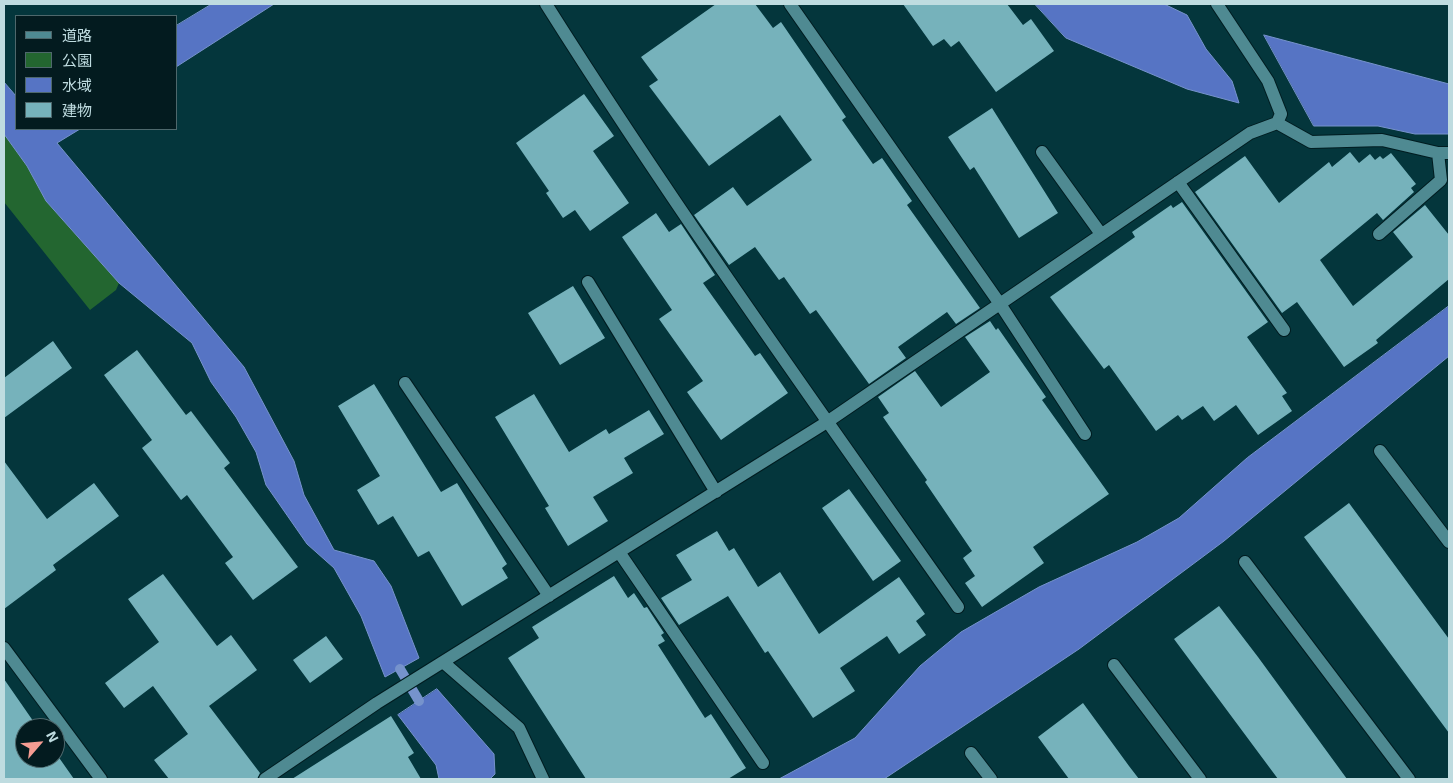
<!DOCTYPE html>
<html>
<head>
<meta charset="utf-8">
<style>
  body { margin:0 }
  #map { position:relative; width:1453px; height:783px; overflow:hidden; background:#04363c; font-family:"Exo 2","Noto Sans JP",sans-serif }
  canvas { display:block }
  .frame { position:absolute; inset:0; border:5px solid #bfdce0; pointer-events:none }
  .legend { position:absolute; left:15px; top:15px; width:162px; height:115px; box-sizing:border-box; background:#031b1f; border:1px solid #4e686c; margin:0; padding:6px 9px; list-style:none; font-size:15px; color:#bfdce0 }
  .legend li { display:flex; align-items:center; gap:10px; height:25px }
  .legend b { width:25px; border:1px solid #4e686c }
  .north { position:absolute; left:15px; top:718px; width:50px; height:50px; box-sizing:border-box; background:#031b1f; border:1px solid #4e686c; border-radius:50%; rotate:63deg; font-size:14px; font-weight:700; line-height:20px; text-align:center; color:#bfdce0 }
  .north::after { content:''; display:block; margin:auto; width:18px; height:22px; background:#f59c92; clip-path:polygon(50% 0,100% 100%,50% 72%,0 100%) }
</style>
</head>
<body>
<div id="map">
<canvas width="1453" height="783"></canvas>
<div class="frame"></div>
<ul class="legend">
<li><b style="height:6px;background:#4f8a92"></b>道路</li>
<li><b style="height:14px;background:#236630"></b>公園</li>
<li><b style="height:14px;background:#5674c4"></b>水域</li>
<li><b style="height:14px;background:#76b2bb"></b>建物</li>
</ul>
<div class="north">N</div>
</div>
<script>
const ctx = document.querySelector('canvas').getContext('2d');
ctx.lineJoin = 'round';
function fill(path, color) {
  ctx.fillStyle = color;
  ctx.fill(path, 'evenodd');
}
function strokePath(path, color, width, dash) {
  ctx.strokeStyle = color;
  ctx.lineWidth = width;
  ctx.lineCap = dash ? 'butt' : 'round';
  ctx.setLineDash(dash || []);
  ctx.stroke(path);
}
fill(new Path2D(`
  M 4,134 L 27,166 L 46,201 L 119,283 L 116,290 L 90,310 L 4,202 Z`), '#236630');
const water = new Path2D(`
  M 212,4 L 274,4 L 176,67 L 176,26 Z
  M 1035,4 L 1164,4 L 1187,15 L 1206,49 L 1232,81 L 1239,103 L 1187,89 L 1066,38 Z
  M 1264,35 L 1449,84 L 1449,134 L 1415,134 L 1378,126 L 1314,126 Z
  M 4,82 L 16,96 L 16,129 L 80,129 L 57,143 L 244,367 L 294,461 L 304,495 L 334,550 L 374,561 L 391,586 L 419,658 L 385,677 L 361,616 L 334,568 L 307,544 L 266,485 L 256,452 L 236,417 L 211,382 L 192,343 L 119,283 L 46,201 L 27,166 L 4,134 Z
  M 1449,306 L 1449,356 L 1224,541 L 1079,649 L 884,779 L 779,779 L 855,738 L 920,666 L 961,632 L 1039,587 L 1137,542 L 1179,518 L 1247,458 Z
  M 437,689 L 494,754 L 495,774 L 490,779 L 439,779 L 436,765 L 398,715 Z`);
fill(water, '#5674c4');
strokePath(water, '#7693cc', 1);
strokePath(new Path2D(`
  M 400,669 L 419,701`), '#7693cc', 10);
fill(new Path2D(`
  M 716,4 L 755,4 L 773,28 L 781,22 L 846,117 L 842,120 L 873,164 L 882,158 L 912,201 L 907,205 L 980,308 L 956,324 L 947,312 L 898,347 L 906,358 L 869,384 L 816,310 L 810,314 L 784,277 L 779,280 L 755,247 L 729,265 L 694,215 L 733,187 L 747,206 L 812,160 L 780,115 L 709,166 L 649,86 L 658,80 L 641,57 Z
  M 903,4 L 1007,4 L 1023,25 L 1031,19 L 1054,51 L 996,92 L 959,41 L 951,47 L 944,39 L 933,46 Z
  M 584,94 L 614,136 L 593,151 L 629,203 L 590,231 L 575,210 L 563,218 L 546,193 L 549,191 L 516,143 Z
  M 992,108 L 1058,213 L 1019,238 L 974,167 L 970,170 L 948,137 Z
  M 1350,152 L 1359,163 L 1370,154 L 1375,160 L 1380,156 L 1383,159 L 1391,153 L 1416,184 L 1411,188 L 1414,192 L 1383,220 L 1377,213 L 1320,260 L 1353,306 L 1413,257 L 1393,232 L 1425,205 L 1449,235 L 1449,279 L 1376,340 L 1378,343 L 1344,367 L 1297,302 L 1282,313 L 1195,192 L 1245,156 L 1279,203 L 1329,162 L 1332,167 Z
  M 1182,202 L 1268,322 L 1247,337 L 1287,393 L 1282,396 L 1292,411 L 1258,435 L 1236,405 L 1214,421 L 1203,406 L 1182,420 L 1178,415 L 1156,431 L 1109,365 L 1104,369 L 1050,297 L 1135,237 L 1132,232 L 1171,205 L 1173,208 Z
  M 656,213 L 669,232 L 681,224 L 715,275 L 703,283 L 755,356 L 760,353 L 788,393 L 721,440 L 687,392 L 703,381 L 659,319 L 672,310 L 622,237 Z
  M 573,286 L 605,338 L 560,365 L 528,313 Z
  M 990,321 L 996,330 L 998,328 L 1046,397 L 1042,400 L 1109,494 L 1033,547 L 1044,563 L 982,607 L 965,583 L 975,576 L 963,558 L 972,551 L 925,482 L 927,480 L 883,417 L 889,413 L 878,397 L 915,371 L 941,407 L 990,372 L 965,337 Z
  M 53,341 L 72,368 L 4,418 L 4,378 Z
  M 137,350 L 186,415 L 191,411 L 230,463 L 224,468 L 298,567 L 253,600 L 225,563 L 233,557 L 187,495 L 181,500 L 142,448 L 152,440 L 104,375 Z
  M 374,384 L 441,492 L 457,483 L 507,564 L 502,568 L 508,578 L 462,606 L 429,551 L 418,557 L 393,516 L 378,525 L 357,490 L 380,476 L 338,406 Z
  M 534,394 L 569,452 L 606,429 L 609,434 L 649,410 L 664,434 L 624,458 L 633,473 L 593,497 L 608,521 L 568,546 L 545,508 L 549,506 L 495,417 Z
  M 4,461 L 47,519 L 94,483 L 119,516 L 53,565 L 56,570 L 4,609 Z
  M 849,489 L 901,561 L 873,581 L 822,508 Z
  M 1349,503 L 1449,639 L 1449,733 L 1304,537 Z
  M 717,531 L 729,551 L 734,548 L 758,587 L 780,572 L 819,634 L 899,577 L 925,614 L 916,621 L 926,635 L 899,654 L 887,636 L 840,668 L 855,691 L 813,718 L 768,651 L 765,653 L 728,596 L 679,625 L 661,598 L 692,580 L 676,555 Z
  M 163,574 L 217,646 L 231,635 L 257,670 L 209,706 L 260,773 L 257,779 L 169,779 L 154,760 L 188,734 L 153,686 L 124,708 L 105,683 L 159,642 L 128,599 Z
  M 614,576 L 628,598 L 634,593 L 644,608 L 647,607 L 664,633 L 661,635 L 665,641 L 658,645 L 705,718 L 711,714 L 746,768 L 728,779 L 586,779 L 508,658 L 539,638 L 532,627 Z
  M 1219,606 L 1258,657 L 1347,779 L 1278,779 L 1174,639 Z
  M 326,636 L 343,659 L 310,683 L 293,660 Z
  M 4,679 L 38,728 L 25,728 L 25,758 L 55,758 L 55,752 L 74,779 L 4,779 Z
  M 1083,703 L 1129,766 L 1139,779 L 1069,779 L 1038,737 Z
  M 391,716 L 414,753 L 408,757 L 421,779 L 292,779 Z`), '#76b2bb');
const minor = new Path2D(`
  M 546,4 C 676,210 818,408 958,607
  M 790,4 L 1000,304 L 1085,434
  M 1277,123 L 1311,142 L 1382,140 L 1438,153 L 1449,153
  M 1042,152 L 1101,234
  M 1178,182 L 1284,330
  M 1379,234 L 1441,180 L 1438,153
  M 588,282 L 716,492
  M 405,383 L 549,596
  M 1380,451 L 1449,542
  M 619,552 L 763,763
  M 1245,562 L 1409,779
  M 4,648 L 101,779
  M 443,662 L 519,728 L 543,779
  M 1114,665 L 1200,779
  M 971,753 L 991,779
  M 265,779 L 377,703 L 827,422 L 1250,133 L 1277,123 L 1281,114 L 1268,81 L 1217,4`);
strokePath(minor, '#001c20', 14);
strokePath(minor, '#4f8a92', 12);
</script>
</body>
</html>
